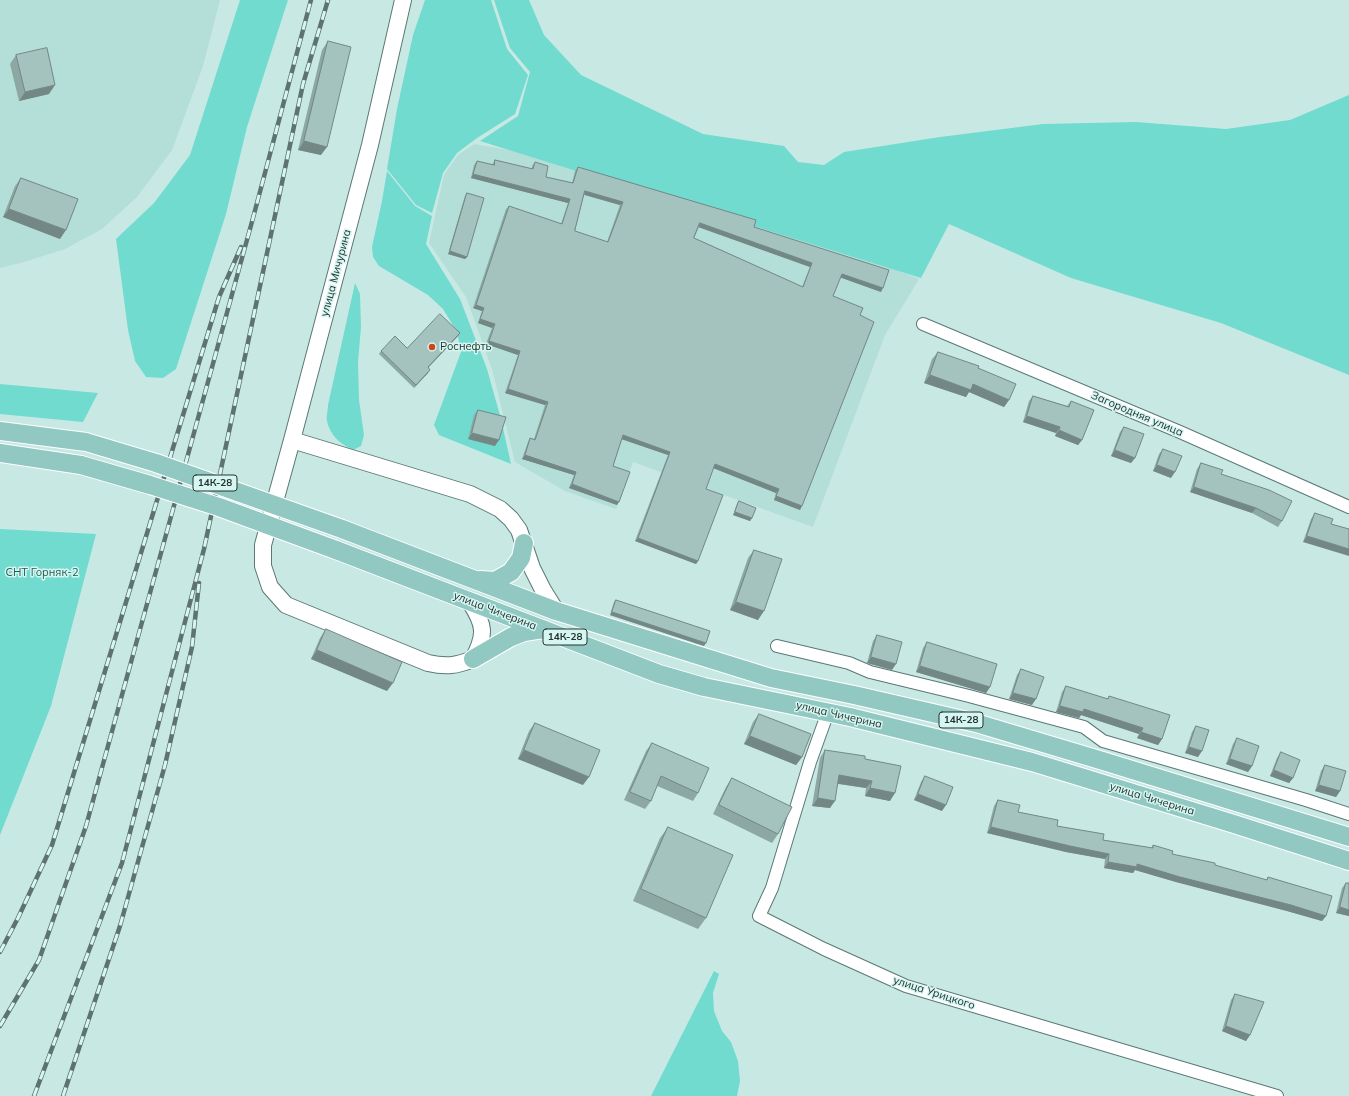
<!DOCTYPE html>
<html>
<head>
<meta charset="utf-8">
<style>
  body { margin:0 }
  canvas { display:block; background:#c8e8e4 }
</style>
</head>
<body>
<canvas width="1349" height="1096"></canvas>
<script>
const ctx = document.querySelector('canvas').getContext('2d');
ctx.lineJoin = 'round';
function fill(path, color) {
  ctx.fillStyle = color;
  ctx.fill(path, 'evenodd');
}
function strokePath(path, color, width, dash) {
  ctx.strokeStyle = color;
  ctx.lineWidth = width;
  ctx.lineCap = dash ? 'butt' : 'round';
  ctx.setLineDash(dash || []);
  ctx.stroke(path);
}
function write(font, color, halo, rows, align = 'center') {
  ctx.font = font + ' Mulish,sans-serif';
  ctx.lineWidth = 3;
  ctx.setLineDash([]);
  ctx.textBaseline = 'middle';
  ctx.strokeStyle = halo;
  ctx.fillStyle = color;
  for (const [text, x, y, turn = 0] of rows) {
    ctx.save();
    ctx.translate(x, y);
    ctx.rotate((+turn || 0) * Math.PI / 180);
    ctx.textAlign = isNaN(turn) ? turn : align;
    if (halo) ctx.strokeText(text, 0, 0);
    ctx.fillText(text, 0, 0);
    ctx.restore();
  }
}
fill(new Path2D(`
  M 0,0 L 220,0 L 203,66 L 172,150 L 137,197 L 102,229 L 65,249 L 24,262 L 0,268 Z
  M 474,144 L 550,157 L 591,149 L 919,279 L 885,335 L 813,527 L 633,462 L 616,509 L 565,491 L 515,462 L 492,369 L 466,297 L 429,243 L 444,175 L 458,155 Z`), '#b4ded8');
fill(new Path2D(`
  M 240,0 L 288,0 L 247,127 L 226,214 L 176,369 L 163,378 L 146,377 L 135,361 L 128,330 L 116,239 L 154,203 L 190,155 Z
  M 425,0 L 491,0 L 507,49 L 528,75 L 515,114 L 477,138 L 457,153 L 443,173 L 432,213 L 416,205 L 387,169 L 397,109 L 413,35 Z
  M 494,0 L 529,0 L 544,35 L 581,75 L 703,134 L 784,146 L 798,162 L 824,165 L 844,152 L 940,137 L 1043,124 L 1136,122 L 1226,129 L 1290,120 L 1349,95 L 1349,375 L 1221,323 L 1071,278 L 949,224 L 921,278 L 480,141 L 518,116 L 530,72 L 510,48 Z
  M 387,171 L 415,206 L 432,216 L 426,244 L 460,299 L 487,369 L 501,419 L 511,464 L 439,435 L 434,425 L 461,352 L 457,332 L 443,309 L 428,295 L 379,266 L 373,257 L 372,247 L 382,201 Z
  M 355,283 L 360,294 L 361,327 L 358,362 L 359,400 L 364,435 L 361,446 L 353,450 C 341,444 330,436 327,421 C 326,417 328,410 328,405 Z
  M 0,384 L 98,393 L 83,422 L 0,414 Z
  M 0,529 L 96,534 L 51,706 L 0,835 Z
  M 714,971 L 719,974 L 713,993 L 714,1011 L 722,1031 L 731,1042 L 738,1061 L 740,1081 L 737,1096 L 651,1096 Z`), '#71dbd0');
const street = new Path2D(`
  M 923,324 L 1180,432 L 1349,507
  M 777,646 L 849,663 L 870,672 L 969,696 L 1084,727 L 1103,741 L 1306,800 L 1349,814
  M 828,712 L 810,762 L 772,888 L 759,916 L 824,949 L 906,986 L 1277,1096`);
const secondary = new Path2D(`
  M 403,0 L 370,145 L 292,440 L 263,545 L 263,566 L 270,587 L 286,605 L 428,663 C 446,667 456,666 473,659 C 486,635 485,625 470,602
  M 292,440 L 470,494 L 500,509 L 511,519 L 519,530 L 532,568 L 543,590 L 556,611`);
const primary = new Path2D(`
  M 0,431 L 86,442
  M 0,453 L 81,465
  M 342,529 L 556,611 L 771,678 L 854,695 L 976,723 L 1103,761 L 1349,837
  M 336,550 L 659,674 L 704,687 L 850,717 L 1032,762 L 1234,824 L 1349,861
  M 480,580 L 495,581 L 511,572 L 521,558 L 524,543
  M 473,659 L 511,637 L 524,632 L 543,629`);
strokePath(street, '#5b7874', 14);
strokePath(secondary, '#5b7874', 18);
strokePath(primary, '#fff', 20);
strokePath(street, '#fff', 12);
strokePath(secondary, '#fff', 16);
strokePath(primary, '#91c8c2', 18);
const rail = new Path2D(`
  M 0,952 L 18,918 L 52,845 L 219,297 L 241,247
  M 0,1026 L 39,960 L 86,826 L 253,218 L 311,0
  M 34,1096 L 122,863 L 204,549 L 303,84 L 328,0
  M 63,1096 L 120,926 L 165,765 L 192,647 L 199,583`);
strokePath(rail, '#5e726f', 4.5);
strokePath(rail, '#d5f6f1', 3, [9]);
const primaryBridge = new Path2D(`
  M 86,442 L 156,463 L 342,529
  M 81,465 L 150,485 L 219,507 L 336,550`);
strokePath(primaryBridge, '#fff', 20, []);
strokePath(primaryBridge, '#91c8c2', 18);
fill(new Path2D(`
  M 328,41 L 321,155 L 298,150 L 322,50 Z
  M 16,55 L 49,94 L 19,101 L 10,64 Z
  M 495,160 L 532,169 L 532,166 L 535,162 L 546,177 L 572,183 L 575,171 L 578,167 L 754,227 L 881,292 L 840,277 L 833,296 L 860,315 L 800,510 L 774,500 L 776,493 L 713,468 L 706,489 L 698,561 L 696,564 L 635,541 L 668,455 L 622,439 L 613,466 L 617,505 L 569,488 L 574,475 L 522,459 L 528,442 L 530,438 L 534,439 L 545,405 L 505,393 L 518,355 L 486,344 L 492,328 L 478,323 L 482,311 L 473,308 L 506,209 L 509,206 L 561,224 L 568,203 L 471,178 L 474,165 L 477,161 L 492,165 ZM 584,195 L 620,205 L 607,242 L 575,231 ZM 699,227 L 810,267 L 802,287 L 694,238 Z
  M 21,178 L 60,239 L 3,217 L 15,186 Z
  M 467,193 L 467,257 L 465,259 L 448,254 L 465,196 Z
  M 458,336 L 428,368 L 428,373 L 414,388 L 379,354 L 381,351 L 407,348 Z
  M 938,352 L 978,368 L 1009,400 L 1004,407 L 969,392 L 966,397 L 924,383 L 932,359 Z
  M 1033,396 L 1067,406 L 1071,401 L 1082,440 L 1078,445 L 1055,436 L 1056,433 L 1023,422 L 1029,401 Z
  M 478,410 L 495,446 L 468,439 L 474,415 Z
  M 1124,427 L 1135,458 L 1131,463 L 1111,456 L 1120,432 Z
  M 1163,449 L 1171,478 L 1153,471 L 1159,454 Z
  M 1201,463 L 1221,474 L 1282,521 L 1278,527 L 1252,513 L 1190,492 L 1197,469 Z
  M 739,501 L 752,518 L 750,521 L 733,515 L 737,504 Z
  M 1315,513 L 1331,524 L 1303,542 L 1311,519 Z
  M 754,550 L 758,620 L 730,610 L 748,558 Z
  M 616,600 L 704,646 L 610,615 L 614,602 Z
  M 326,629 L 387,691 L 311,659 L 320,638 Z
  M 877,635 L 892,670 L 867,663 L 873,641 Z
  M 927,642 L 990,687 L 986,693 L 916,672 L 923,648 Z
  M 1021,669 L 1032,705 L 1009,699 L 1017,675 Z
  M 1066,686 L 1107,699 L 1109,696 L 1162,739 L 1158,745 L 1137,738 L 1139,734 L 1081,715 L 1079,718 L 1056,712 L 1062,692 Z
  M 759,714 L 802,757 L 796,765 L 744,744 L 753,722 Z
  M 535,723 L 583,785 L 518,759 L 529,731 Z
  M 1196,726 L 1198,757 L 1185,753 L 1192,732 Z
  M 1237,738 L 1252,766 L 1248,772 L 1226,764 L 1233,744 Z
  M 652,743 L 698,793 L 693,801 L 657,786 L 651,801 L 645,809 L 624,800 L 646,751 Z
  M 825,750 L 865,759 L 890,801 L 865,796 L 866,788 L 838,784 L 830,808 L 812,806 L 820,758 Z
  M 1281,752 L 1293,778 L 1289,783 L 1270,776 L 1277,758 Z
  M 1325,765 L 1340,791 L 1336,797 L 1315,791 L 1321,771 Z
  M 925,776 L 942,811 L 914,800 L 921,782 Z
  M 732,778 L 778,834 L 772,843 L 713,814 L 726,787 Z
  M 998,800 L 1018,812 L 1057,826 L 1103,840 L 1151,848 L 1153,845 L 1172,854 L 1215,865 L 1266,880 L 1268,877 L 1326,916 L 1322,921 L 1287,911 L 1176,882 L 1135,870 L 1133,873 L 1104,868 L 1105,859 L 1066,852 L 987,833 L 994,806 Z
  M 668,827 L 706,918 L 698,929 L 633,901 L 660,838 Z
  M 1346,883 L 1349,916 L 1336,913 L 1342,888 Z
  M 1235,994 L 1250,1035 L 1246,1041 L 1222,1031 L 1231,1000 Z`), '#8da8a3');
fill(new Path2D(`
  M 55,85 L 49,94 L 19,101 L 25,92 Z
  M 304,141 L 327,147 L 321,155 L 298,150 Z
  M 473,174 L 570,199 L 568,203 L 471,178 Z
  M 585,191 L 623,202 L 620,205 L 582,194 Z
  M 9,209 L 66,230 L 60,239 L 3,217 Z
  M 700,223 L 812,263 L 810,267 L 698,227 Z
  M 450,251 L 467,257 L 465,259 L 448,254 Z
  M 842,274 L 883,288 L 881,292 L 839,277 Z
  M 476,305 L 484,308 L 482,311 L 473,308 Z
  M 480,319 L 495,324 L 492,328 L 478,323 Z
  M 460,333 L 458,336 L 426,370 L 428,367 Z
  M 489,341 L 520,351 L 518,355 L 486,344 Z
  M 430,370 L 428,373 L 414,388 L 416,385 Z
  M 930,375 L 973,384 L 1009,400 L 1004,407 L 969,392 L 966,397 L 924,383 Z
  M 508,389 L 548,402 L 545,405 L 505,393 Z
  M 1027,416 L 1060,427 L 1056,433 L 1023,422 Z
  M 1059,430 L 1082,440 L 1078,445 L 1055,436 Z
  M 472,433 L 499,440 L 495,446 L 468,439 Z
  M 623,435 L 670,452 L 668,455 L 621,439 Z
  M 1115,450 L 1135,458 L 1131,463 L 1111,456 Z
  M 525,455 L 576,472 L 574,475 L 522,459 Z
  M 715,464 L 779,489 L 776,493 L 713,468 Z
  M 1157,465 L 1175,472 L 1171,478 L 1153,471 Z
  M 572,484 L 619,502 L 617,505 L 569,488 Z
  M 1194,487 L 1256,508 L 1252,513 L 1190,492 Z
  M 776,496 L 802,506 L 800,510 L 774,500 Z
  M 735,512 L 752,518 L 750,521 L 733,515 Z
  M 1307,536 L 1349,549 L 1349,556 L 1303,542 Z
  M 638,538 L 698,561 L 696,564 L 635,541 Z
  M 736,602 L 764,611 L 758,620 L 730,610 Z
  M 612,612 L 706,643 L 704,646 L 610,615 Z
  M 317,650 L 393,683 L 387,691 L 311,659 Z
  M 871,657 L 896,664 L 892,670 L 867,663 Z
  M 920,666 L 990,687 L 986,693 L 916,672 Z
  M 1013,693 L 1036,699 L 1032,705 L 1009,699 Z
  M 1060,706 L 1084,709 L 1143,728 L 1139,734 L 1081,715 L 1079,718 L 1056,712 Z
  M 1141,732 L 1162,739 L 1158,745 L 1137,738 Z
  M 750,736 L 802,757 L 796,765 L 744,744 Z
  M 1189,747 L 1202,751 L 1198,757 L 1185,753 Z
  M 524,750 L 589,777 L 583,785 L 518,759 Z
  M 1230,759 L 1252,766 L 1248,772 L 1226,764 Z
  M 1274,770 L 1293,778 L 1289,783 L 1270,776 Z
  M 839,775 L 872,781 L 866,788 L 834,783 Z
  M 1319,785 L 1340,791 L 1336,797 L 1315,791 Z
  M 870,788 L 895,793 L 890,801 L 865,796 Z
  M 918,794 L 946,805 L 942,811 L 914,800 Z
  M 818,798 L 835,801 L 830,808 L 812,806 Z
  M 991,827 L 1109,854 L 1105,859 L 1066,852 L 987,833 Z
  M 1108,862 L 1137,864 L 1291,905 L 1326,916 L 1322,921 L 1287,911 L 1176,882 L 1135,870 L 1133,873 L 1104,868 Z
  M 1340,907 L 1349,910 L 1349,916 L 1336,913 Z
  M 1226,1026 L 1250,1035 L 1246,1041 L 1222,1031 Z`), '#738885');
const building = new Path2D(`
  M 328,41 L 351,47 L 327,147 L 304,141 Z
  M 47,48 L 55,85 L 25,92 L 16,55 Z
  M 495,160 L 533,169 L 535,162 L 548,166 L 546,177 L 573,183 L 578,167 L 756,220 L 754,227 L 889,270 L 883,288 L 842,274 L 833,296 L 863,308 L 860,315 L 874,322 L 802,506 L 776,496 L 779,489 L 715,464 L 706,489 L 723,495 L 698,561 L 638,538 L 670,452 L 623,435 L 613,466 L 630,472 L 619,502 L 572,484 L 576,472 L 525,455 L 530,438 L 535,440 L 548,402 L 508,389 L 520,351 L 489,341 L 495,324 L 480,319 L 484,308 L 476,305 L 509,206 L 562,224 L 570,199 L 473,174 L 477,161 L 494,165 ZM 585,191 L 623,202 L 608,242 L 575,231 ZM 700,223 L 812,263 L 803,287 L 694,238 Z
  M 21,178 L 78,199 L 66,230 L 9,209 Z
  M 467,193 L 484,198 L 467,257 L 450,251 Z
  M 440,314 L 460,333 L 428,367 L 430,370 L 416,385 L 381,351 L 395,336 L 407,348 Z
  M 938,352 L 979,366 L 978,368 L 1016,384 L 1009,400 L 973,384 L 971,390 L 930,375 Z
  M 1033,396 L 1069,407 L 1071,401 L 1094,410 L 1082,440 L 1059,430 L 1060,427 L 1027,416 Z
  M 478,410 L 506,417 L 499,440 L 472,433 Z
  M 1124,427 L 1144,434 L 1135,458 L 1115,450 Z
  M 1163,449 L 1182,456 L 1175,472 L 1157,465 Z
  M 1201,463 L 1223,470 L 1221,474 L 1269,490 L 1292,501 L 1282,521 L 1256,508 L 1194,487 Z
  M 739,501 L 756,508 L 752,518 L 735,512 Z
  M 1315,513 L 1333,519 L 1331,524 L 1349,529 L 1349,549 L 1307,536 Z
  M 754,550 L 782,559 L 764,611 L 736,602 Z
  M 616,600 L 710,631 L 706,643 L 612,612 Z
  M 326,629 L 402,662 L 393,683 L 317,650 Z
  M 877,635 L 902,642 L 896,664 L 871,657 Z
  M 927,642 L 997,664 L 990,687 L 920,666 Z
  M 1021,669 L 1044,677 L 1036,699 L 1013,693 Z
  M 1066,686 L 1108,699 L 1109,696 L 1170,715 L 1162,739 L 1141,732 L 1143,728 L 1084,709 L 1083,712 L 1060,706 Z
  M 759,714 L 811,734 L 802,757 L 750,736 Z
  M 535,723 L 600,750 L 589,777 L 524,750 Z
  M 1196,726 L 1209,730 L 1202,751 L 1189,747 Z
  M 1237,738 L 1259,746 L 1252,766 L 1230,759 Z
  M 652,743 L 709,768 L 698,793 L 661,776 L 651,801 L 630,792 Z
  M 825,750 L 865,756 L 865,759 L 901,766 L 895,793 L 870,788 L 872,781 L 839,775 L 835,801 L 818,798 Z
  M 1281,752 L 1300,760 L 1293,778 L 1274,770 Z
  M 1325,765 L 1346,771 L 1340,791 L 1319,785 Z
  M 925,776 L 953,787 L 946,805 L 918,794 Z
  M 732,778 L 792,807 L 778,834 L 719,805 Z
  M 998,800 L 1020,805 L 1018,812 L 1058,820 L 1057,826 L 1104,834 L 1103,840 L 1153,848 L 1153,845 L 1173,851 L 1172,854 L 1215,863 L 1215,865 L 1267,880 L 1268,877 L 1332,896 L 1326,916 L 1291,905 L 1180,877 L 1137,864 L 1137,867 L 1108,862 L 1109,854 L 1070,846 L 991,827 Z
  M 668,827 L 733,855 L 706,918 L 641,889 Z
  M 1346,883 L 1349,883 L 1349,910 L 1340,907 Z
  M 1235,994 L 1264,1002 L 1250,1035 L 1226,1026 Z`);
fill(building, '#a4c3be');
strokePath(building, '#738885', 1);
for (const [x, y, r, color] of [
  [432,347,4,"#ce451c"]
]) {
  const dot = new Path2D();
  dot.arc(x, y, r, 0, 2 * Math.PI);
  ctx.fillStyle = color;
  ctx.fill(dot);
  strokePath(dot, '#d5f6f1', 1.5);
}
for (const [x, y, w] of [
  [215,483,44],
  [565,637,44],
  [961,720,44]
]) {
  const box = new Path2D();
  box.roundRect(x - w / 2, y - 8, w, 16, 3);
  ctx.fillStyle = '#d5f6f1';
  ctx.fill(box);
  strokePath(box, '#263331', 1);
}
write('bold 10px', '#263331', null, [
  ["14К-28",215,483],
  ["14К-28",565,637],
  ["14К-28",961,720]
]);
write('11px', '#263331', '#d5f6f1', [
  ["улица Мичурина",336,273,-75],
  ["Загородняя улица",1137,414,23],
  ["улица Чичерина",495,611,21],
  ["улица Чичерина",839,715,13],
  ["улица Чичерина",1152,799,17],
  ["улица Урицкого",934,993,18]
]);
write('11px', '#263331', '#d5f6f1', [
  ["Роснефть",440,347]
], 'left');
write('11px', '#255953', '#d5f6f1', [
  ["СНТ Горняк-2",42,573]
]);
</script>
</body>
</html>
